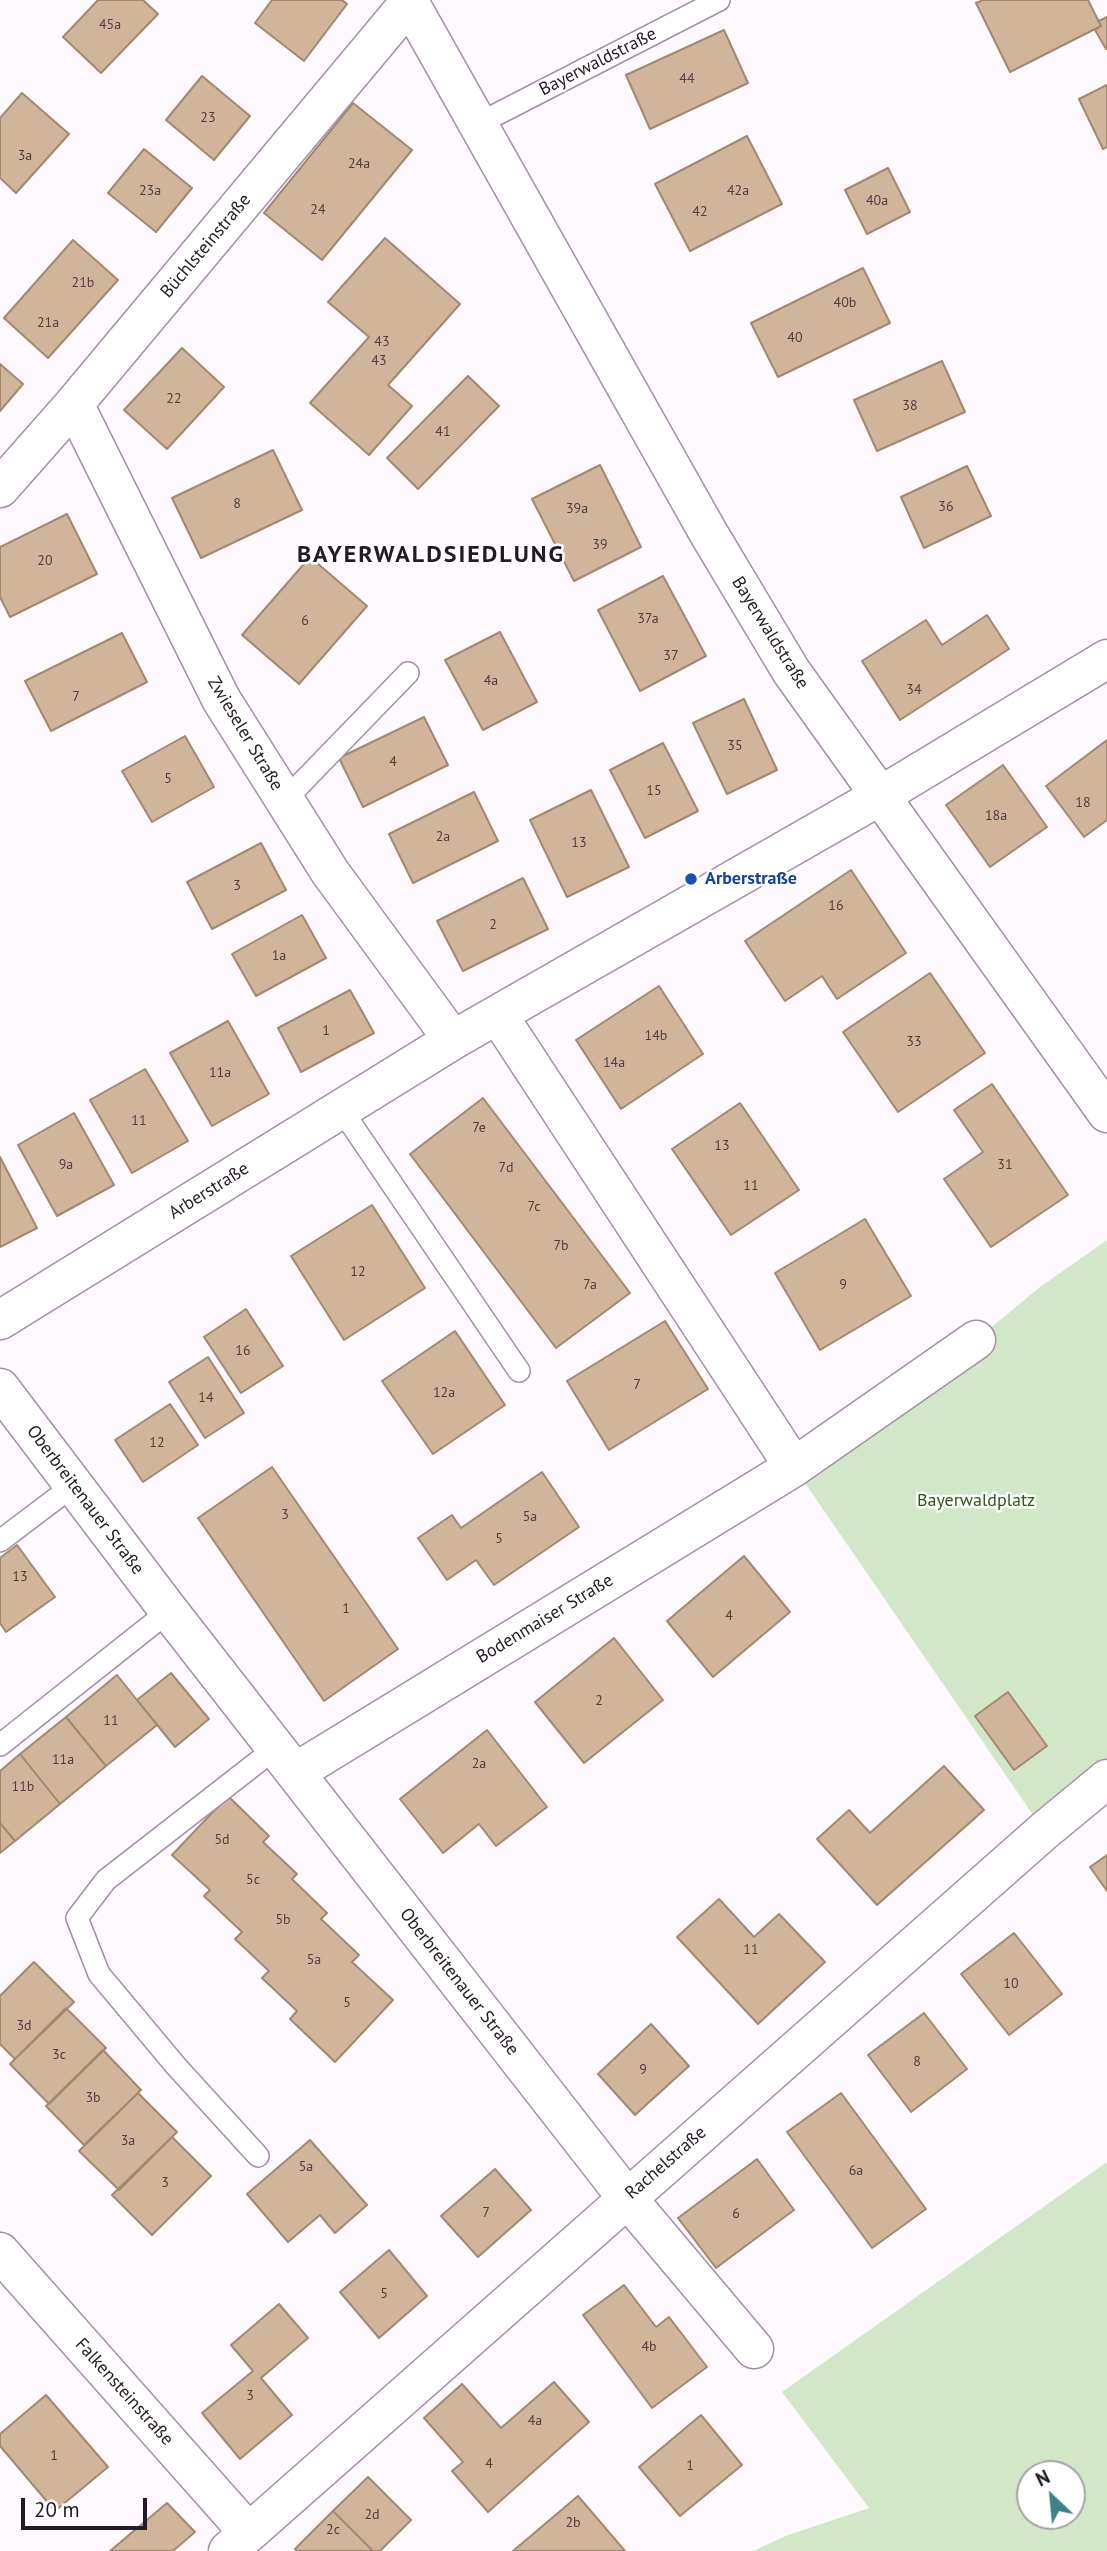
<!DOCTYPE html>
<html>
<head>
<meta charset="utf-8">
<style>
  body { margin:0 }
  #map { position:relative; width:1107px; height:2551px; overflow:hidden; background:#fef9fe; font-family:"PT Sans",sans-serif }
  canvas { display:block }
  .north { position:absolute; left:1016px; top:2460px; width:70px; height:70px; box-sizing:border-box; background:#fff; border:2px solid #a7a3a8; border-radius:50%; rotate:334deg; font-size:19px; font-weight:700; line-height:28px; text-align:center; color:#241a25 }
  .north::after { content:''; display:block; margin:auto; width:24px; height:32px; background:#3c8486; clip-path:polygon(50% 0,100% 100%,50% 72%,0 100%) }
  .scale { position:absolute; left:21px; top:2498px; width:126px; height:32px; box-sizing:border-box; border:4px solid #241a25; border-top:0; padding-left:9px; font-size:21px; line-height:24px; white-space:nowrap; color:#241a25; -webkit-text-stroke:5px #fff; paint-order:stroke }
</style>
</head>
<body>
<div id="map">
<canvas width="1107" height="2551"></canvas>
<div class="north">N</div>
<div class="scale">20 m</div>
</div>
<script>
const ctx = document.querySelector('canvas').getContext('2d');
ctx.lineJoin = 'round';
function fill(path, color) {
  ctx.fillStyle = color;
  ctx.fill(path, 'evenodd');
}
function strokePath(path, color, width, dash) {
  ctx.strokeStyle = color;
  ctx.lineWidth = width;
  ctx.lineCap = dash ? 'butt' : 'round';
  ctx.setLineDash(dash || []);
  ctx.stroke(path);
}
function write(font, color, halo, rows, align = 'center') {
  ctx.font = font + ' "PT Sans",sans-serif';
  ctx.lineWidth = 5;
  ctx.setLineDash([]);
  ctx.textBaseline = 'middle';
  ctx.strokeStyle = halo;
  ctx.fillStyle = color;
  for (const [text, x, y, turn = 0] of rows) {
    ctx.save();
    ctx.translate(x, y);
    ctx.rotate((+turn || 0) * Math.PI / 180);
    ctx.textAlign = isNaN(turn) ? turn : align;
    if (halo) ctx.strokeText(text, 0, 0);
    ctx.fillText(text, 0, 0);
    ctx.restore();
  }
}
fill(new Path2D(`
  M 1107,1240 L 1107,1779 L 1044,1831 L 794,1467 L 976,1340 L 1040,1287 Z
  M 1107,2162 L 1107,2551 L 753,2551 L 788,2535 L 869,2508 L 782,2392 ZM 1030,2474 L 1072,2474 L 1072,2516 L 1030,2516 Z`), '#d2e7c7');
const building = new Path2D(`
  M 98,0 L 143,0 L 158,14 L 101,73 L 63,37 Z
  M 272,0 L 342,0 L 347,4 L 304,61 L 255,23 Z
  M 983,0 L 1088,0 L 1101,26 L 1010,72 L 976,3 Z
  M 1107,17 L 1107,48 L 1106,49 L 1095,30 L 1101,26 L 1099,21 Z
  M 724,30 L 748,83 L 650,129 L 626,75 Z
  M 202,76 L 250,116 L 214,160 L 166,120 Z
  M 1107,85 L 1107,147 L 1103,149 L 1079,99 Z
  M 22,93 L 69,134 L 16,193 L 0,178 L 0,118 Z
  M 353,103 L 412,150 L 322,260 L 264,213 Z
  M 747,136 L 782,204 L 690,251 L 655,184 Z
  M 144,149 L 192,188 L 156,232 L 108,193 Z
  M 888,168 L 910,212 L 867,234 L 845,190 Z
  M 385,238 L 460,304 L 388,385 L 412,406 L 369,455 L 310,403 L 369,337 L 328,302 Z
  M 73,240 L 118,280 L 48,358 L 4,318 Z
  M 863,268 L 890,323 L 778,377 L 751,323 Z
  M 182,348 L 224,387 L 167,449 L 124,410 Z
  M 942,361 L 965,412 L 877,451 L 854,400 Z
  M 0,364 L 23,384 L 0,411 Z
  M 468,376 L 499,406 L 418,489 L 387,458 Z
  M 273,450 L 302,510 L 201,558 L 172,498 Z
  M 600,465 L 641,547 L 574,581 L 532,499 Z
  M 967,466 L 991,516 L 924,548 L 901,497 Z
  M 67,514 L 97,574 L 10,617 L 0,597 L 0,547 Z
  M 310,557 L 367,606 L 299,684 L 242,635 Z
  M 663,576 L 706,656 L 640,691 L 598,610 Z
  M 987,615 L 1009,649 L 900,720 L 862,661 L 926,620 L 942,645 Z
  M 500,632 L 537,702 L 483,730 L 445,660 Z
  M 122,633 L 147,682 L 51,731 L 25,681 Z
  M 744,699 L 777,770 L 727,794 L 693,723 Z
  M 424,717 L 448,765 L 363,807 L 339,758 Z
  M 185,736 L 214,787 L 152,822 L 122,771 Z
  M 1107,740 L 1107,820 L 1084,837 L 1046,786 Z
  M 663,743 L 698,811 L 645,838 L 610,770 Z
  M 1003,765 L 1047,827 L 990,867 L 946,805 Z
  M 591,790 L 629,867 L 567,897 L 530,820 Z
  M 474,792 L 498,841 L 413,883 L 389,834 Z
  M 261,843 L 286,890 L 212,929 L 187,882 Z
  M 851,870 L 906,953 L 837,999 L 822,976 L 785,1001 L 745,941 Z
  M 523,878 L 548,929 L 463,971 L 437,921 Z
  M 302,915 L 326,958 L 256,996 L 232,954 Z
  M 930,973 L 985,1053 L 898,1112 L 843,1032 Z
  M 659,986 L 703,1054 L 621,1109 L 576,1040 Z
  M 350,990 L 374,1033 L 301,1072 L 278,1028 Z
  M 228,1021 L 269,1094 L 212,1126 L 170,1053 Z
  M 145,1069 L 188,1141 L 132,1173 L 90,1100 Z
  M 992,1084 L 1068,1195 L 991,1247 L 944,1179 L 983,1152 L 954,1110 Z
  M 483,1098 L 630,1293 L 556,1348 L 410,1154 Z
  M 740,1103 L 799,1190 L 731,1235 L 672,1149 Z
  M 74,1113 L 114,1185 L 57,1216 L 18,1145 Z
  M 0,1157 L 37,1228 L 0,1247 Z
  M 372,1205 L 425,1288 L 344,1340 L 291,1256 Z
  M 865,1219 L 911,1296 L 820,1350 L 775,1273 Z
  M 246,1309 L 283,1366 L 241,1393 L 204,1337 Z
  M 665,1321 L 708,1389 L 609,1450 L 567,1381 Z
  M 455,1331 L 505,1405 L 433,1454 L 382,1381 Z
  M 208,1357 L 244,1413 L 205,1438 L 169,1382 Z
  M 170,1404 L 198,1445 L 143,1482 L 115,1440 Z
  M 272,1467 L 398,1649 L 324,1701 L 198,1518 Z
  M 542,1472 L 579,1527 L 494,1585 L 476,1560 L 447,1580 L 418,1538 L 452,1515 L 461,1528 Z
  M 17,1545 L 55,1597 L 6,1632 L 0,1623 L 0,1558 Z
  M 744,1556 L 790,1612 L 713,1677 L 667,1621 Z
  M 614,1638 L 663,1700 L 584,1763 L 535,1702 Z
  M 171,1673 L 209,1719 L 175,1747 L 137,1700 Z
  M 117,1675 L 157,1725 L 106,1766 L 66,1717 Z
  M 1008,1692 L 1047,1746 L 1014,1770 L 975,1716 Z
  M 66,1717 L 106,1766 L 60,1804 L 20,1754 Z
  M 487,1730 L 547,1807 L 496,1846 L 479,1824 L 443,1853 L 400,1799 Z
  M 20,1754 L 60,1804 L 15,1841 L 0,1823 L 0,1771 Z
  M 944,1766 L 984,1810 L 877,1905 L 817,1839 L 849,1810 L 870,1833 Z
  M 228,1796 L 269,1836 L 263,1842 L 297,1874 L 292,1879 L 327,1913 L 321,1919 L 359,1955 L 352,1962 L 393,2000 L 335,2062 L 290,2019 L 297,2011 L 262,1978 L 269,1971 L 235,1939 L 242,1932 L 204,1896 L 210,1890 L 172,1855 Z
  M 0,1823 L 15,1841 L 0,1853 Z
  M 1107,1855 L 1107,1891 L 1090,1867 Z
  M 719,1899 L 754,1937 L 779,1914 L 825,1962 L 758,2024 L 677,1937 Z
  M 1014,1933 L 1062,1994 L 1009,2035 L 961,1974 Z
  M 34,1962 L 74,2002 L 15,2059 L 0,2044 L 0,1996 Z
  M 66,2008 L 106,2048 L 49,2104 L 10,2064 Z
  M 924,2013 L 967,2069 L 911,2112 L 868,2055 Z
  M 651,2024 L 689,2066 L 635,2115 L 598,2074 Z
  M 103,2050 L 141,2090 L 84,2145 L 46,2106 Z
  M 138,2093 L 177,2132 L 119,2190 L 79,2151 Z
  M 841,2093 L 926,2209 L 872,2248 L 787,2132 Z
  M 172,2137 L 211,2176 L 152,2235 L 112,2195 Z
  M 310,2140 L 367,2205 L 335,2233 L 320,2215 L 288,2242 L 247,2194 Z
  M 757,2159 L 794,2210 L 716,2268 L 678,2218 Z
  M 495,2169 L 531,2210 L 478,2257 L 441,2216 Z
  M 389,2250 L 427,2296 L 379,2338 L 340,2292 Z
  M 624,2285 L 656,2327 L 669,2317 L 707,2367 L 652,2408 L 583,2315 Z
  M 279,2304 L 308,2338 L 261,2378 L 292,2415 L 240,2459 L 202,2413 L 253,2371 L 231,2345 Z
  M 554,2382 L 589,2422 L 488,2512 L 452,2471 L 463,2462 L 424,2418 L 462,2384 L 501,2428 Z
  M 46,2395 L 108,2467 L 55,2511 L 0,2446 L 0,2434 Z
  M 701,2415 L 742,2465 L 680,2516 L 639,2467 Z
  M 368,2477 L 411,2520 L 380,2551 L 373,2551 L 333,2511 Z
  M 578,2496 L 625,2551 L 513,2551 Z
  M 167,2503 L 195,2532 L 173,2551 L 110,2551 Z
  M 333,2511 L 373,2551 L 297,2551 L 295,2549 Z`);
fill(building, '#d1b59b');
strokePath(building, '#a2886f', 2);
const service = new Path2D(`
  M 478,124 L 719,0
  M 285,800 L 408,673
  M 341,1109 L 519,1371
  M 0,1541 L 74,1485
  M 0,1745 L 169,1611
  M 258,2156 L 176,2066 L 99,1974 L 77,1918 L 106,1880 L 277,1747`);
const minor = new Path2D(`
  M 408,0 L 709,534 L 791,671 L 1107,1113
  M 74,404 L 221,699 L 330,872 L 453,1040
  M 0,488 L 74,404 L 409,3
  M 498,1015 L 794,1467
  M 0,1320 L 453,1040 L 880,796 L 1107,659
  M 0,1388 L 169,1611 L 627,2198 L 754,2349
  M 296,1772 L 794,1467 L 976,1340
  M 0,2252 L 248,2532
  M 228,2551 L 1044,1831 L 1107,1779`);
strokePath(service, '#a68da8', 24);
strokePath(minor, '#a68da8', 41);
strokePath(service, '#fff', 21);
strokePath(minor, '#fff', 38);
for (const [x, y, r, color] of [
  [691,879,7,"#1a4fb4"]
]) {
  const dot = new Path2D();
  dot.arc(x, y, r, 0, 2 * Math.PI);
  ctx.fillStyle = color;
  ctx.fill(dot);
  strokePath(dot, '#fff', 2.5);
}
write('14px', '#4f4142', null, [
  ["45a",110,25],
  ["44",687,79],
  ["23",208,118],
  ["3a",25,156],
  ["24a",359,164],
  ["23a",150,191],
  ["42a",738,191],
  ["40a",877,201],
  ["24",318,210],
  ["42",700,212],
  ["21b",83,283],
  ["40b",845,303],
  ["21a",48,323],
  ["40",795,338],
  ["43",382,342],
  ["43",379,361],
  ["22",174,399],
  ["38",910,406],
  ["41",443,432],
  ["8",237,504],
  ["36",946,507],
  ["39a",577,509],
  ["39",600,545],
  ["20",45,561],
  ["37a",648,619],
  ["6",305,621],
  ["37",671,656],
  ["4a",491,681],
  ["34",914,690],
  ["7",76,697],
  ["35",735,746],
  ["4",393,762],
  ["5",168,779],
  ["15",654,791],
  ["18",1083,803],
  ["18a",996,816],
  ["2a",443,837],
  ["13",579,843],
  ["3",237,886],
  ["16",836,906],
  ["2",493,925],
  ["1a",279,956],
  ["1",326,1031],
  ["14b",656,1036],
  ["33",914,1042],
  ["14a",614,1063],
  ["11a",220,1073],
  ["11",139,1121],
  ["7e",479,1128],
  ["13",722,1146],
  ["9a",66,1165],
  ["31",1005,1165],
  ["7d",506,1168],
  ["11",751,1186],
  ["7c",534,1207],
  ["7b",561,1246],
  ["12",358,1272],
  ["7a",590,1285],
  ["9",843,1285],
  ["16",243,1351],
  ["7",637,1385],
  ["12a",444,1393],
  ["14",206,1398],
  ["12",157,1443],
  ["3",285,1515],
  ["5a",530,1517],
  ["5",499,1539],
  ["13",20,1577],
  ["1",346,1609],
  ["4",729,1616],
  ["2",599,1701],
  ["11",111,1721],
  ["11a",63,1760],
  ["2a",479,1764],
  ["11b",23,1787],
  ["5d",222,1840],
  ["5c",253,1880],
  ["5b",283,1920],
  ["11",751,1950],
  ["5a",314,1960],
  ["10",1011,1984],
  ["5",347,2003],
  ["3d",24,2026],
  ["3c",59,2055],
  ["8",917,2062],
  ["9",643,2070],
  ["3b",93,2098],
  ["3a",128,2141],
  ["5a",306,2167],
  ["6a",856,2171],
  ["3",165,2183],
  ["7",486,2213],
  ["6",736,2214],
  ["5",384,2294],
  ["4b",649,2347],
  ["3",250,2396],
  ["4a",535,2421],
  ["1",54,2456],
  ["4",489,2464],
  ["1",690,2466],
  ["2d",372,2515],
  ["2b",573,2523],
  ["2c",333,2530]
]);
write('18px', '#241a25', '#fff', [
  ["Bayerwaldstraße",598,62,-27],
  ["Büchlsteinstraße",206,246,-50],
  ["Bayerwaldstraße",770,633,58],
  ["Zwieseler Straße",245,734,59],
  ["Arberstraße",209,1191,-32],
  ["Oberbreitenauer Straße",85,1500,53],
  ["Bodenmaiser Straße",545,1619,-31],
  ["Oberbreitenauer Straße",459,1982,52],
  ["Rachelstraße",666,2163,-41],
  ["Falkensteinstraße",124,2392,48]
]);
write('bold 18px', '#164399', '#fff', [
  ["Arberstraße",705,879]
], 'left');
write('18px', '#315614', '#fff', [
  ["Bayerwaldplatz",976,1501]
]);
ctx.letterSpacing = '2px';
write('bold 24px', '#241a25', '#fff', [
  ["BAYERWALDSIEDLUNG",431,555]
]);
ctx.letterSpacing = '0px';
</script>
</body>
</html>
